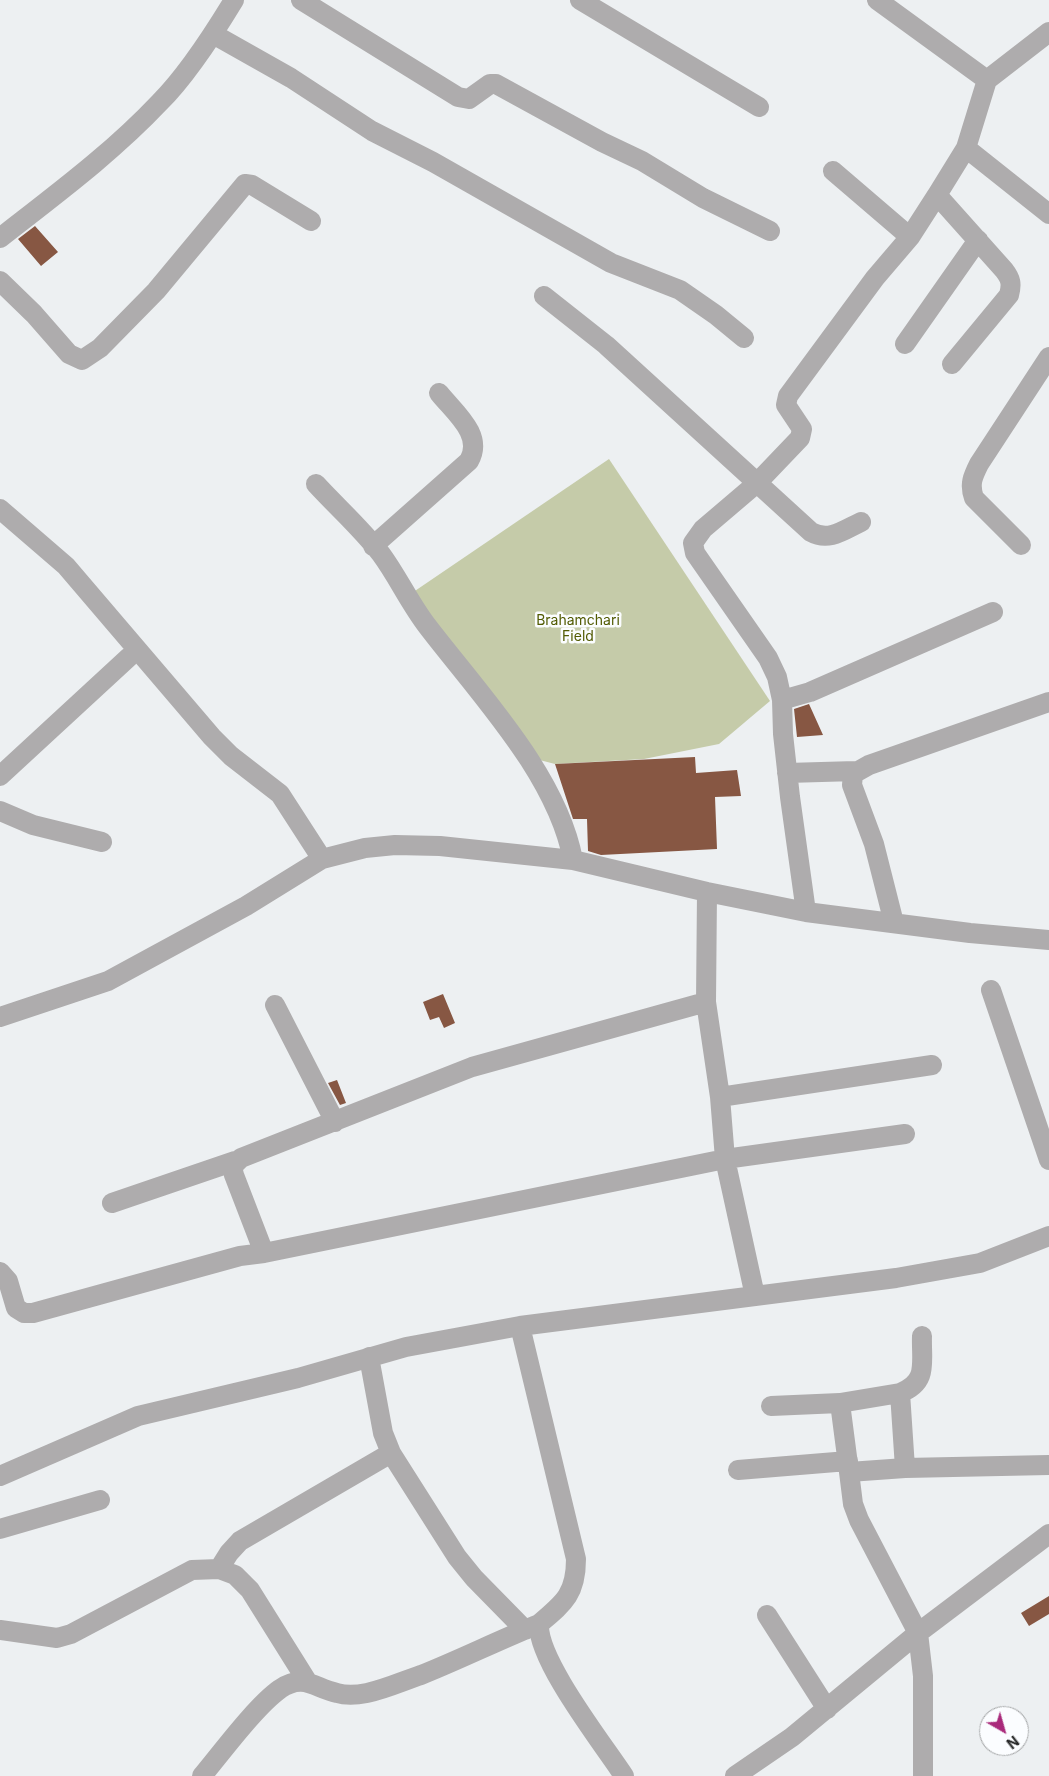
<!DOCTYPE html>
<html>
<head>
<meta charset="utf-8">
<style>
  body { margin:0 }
  #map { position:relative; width:1049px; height:1776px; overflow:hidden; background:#edf0f2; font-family:Inter,sans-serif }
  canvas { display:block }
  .north { position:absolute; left:979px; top:1706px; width:50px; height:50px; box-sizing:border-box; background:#fbfdff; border:1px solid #a4a6a7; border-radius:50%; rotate:142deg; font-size:14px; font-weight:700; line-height:20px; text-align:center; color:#222323 }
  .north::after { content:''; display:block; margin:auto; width:18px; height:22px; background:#a92a7b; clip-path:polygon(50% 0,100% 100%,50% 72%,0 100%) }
</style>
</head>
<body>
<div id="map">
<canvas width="1049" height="1776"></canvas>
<div class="north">N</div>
</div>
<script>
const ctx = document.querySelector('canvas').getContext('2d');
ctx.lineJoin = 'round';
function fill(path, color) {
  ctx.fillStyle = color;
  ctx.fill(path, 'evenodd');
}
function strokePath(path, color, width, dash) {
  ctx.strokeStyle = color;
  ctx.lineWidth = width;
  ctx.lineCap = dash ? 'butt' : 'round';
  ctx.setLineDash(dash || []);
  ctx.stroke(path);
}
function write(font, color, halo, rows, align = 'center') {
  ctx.font = font + ' Inter,sans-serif';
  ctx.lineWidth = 5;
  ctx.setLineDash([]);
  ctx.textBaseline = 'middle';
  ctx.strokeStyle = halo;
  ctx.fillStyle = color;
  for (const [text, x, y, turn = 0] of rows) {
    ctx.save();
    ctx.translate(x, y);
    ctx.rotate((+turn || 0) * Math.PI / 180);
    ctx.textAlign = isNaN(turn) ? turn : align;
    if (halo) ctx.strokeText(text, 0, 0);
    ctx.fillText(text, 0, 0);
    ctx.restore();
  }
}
fill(new Path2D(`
  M 609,459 L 770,701 L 719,744 L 644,759 L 555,764 L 528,757 L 406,597 Z`), '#c5cba9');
fill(new Path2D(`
  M 35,226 L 58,252 L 41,266 L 18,239 Z
  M 809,704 L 823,735 L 797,737 L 794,709 Z
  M 695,757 L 696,773 L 737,770 L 741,796 L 715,797 L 717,849 L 601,855 L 588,851 L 587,819 L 573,819 L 555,764 Z
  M 443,994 L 455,1023 L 444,1028 L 439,1017 L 430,1020 L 423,1002 Z
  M 337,1080 L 346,1103 L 340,1105 L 328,1083 Z
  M 1049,1596 L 1049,1614 L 1029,1626 L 1021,1613 Z`), '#875743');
strokePath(new Path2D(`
  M 301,0 L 458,97 L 469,99 L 490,84 L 496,84 L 602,142 L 642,161 L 703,198 L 770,231
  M 580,0 L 759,107
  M 877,0 L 987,80 L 966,148
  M 213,34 L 291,78 L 372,131 L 433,162 L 611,263 L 680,290 L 716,315 L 744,338
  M 987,80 L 1049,32
  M 833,171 L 910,237
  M 0,238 C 55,195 112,153 160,102 C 188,74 214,33 234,0
  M 0,281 L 34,314 L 69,354 L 82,360 L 100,348 L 156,291 L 245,184 L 252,185 L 311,221
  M 544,296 L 606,345 L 811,532 C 829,542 844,530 861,522
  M 905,344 L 978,240
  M 952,364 L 1009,295 C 1012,284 1011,279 1004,270 L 937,195 L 966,148 L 1049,214
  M 316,484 C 337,507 362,529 381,554 C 398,577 410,604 428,627 C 480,695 557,775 573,860
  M 0,509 L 66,566 L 212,737 L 231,756 L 280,794 L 322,859
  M 1021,545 L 974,498 C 969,484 973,476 979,464 L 1049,357
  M 373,546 L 469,461 C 484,435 455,413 439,393
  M 782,700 L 810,692 L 993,612
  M 787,773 L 856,771
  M 0,776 L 129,657
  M 0,811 L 33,825 L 102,842
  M 707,892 L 706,1002 L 720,1097 L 725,1159 L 755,1296
  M 806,912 L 790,797 L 783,734 L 782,700 L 777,677 L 768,658 L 695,553 L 693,543 L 703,529 L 757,483 L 800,438 L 802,429 L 786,405 L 788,396 L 875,278 L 910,237 L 937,195
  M 894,923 L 874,844 L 852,785 L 853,774 L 869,765 L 1049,702
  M 991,990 L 1049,1160
  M 706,1002 L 472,1067 L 241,1158 L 232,1167 L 234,1175 L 264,1253 L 725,1159 L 905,1134
  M 275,1005 L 335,1122
  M 0,1017 L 108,981 L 246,906 L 322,859 L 365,848 L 395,845 L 440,846 L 573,860 L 707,892 L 806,912 L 970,933 L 1049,940
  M 720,1097 L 932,1065
  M 112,1203 L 235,1161
  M 0,1272 L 8,1281 L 16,1308 L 24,1313 L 33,1313 L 240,1256 L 264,1253
  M 520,1326 L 576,1559 C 576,1594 564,1603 539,1624 C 537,1660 603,1744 624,1776
  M 369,1357 L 383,1433 L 391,1453 L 457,1557 L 474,1578 L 525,1630
  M 840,1403 L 900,1393
  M 771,1406 L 840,1403 L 849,1472
  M 905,1468 L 900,1393 C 929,1382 921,1362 922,1336
  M 738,1470 L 848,1461
  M 0,1476 L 138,1416 L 298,1378 L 406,1347 L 520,1326 L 896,1278 L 980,1263 L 1049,1236
  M 0,1529 L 100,1500
  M 219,1569 L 229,1553 L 240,1541 L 391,1453
  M 767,1615 L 827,1709
  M 0,1630 L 57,1638 L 71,1634 L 192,1570 L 219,1569 L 235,1575 L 250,1590 L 307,1681
  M 202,1776 C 222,1752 256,1706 280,1689 C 304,1673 314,1688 337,1693 C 347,1696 357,1695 367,1693 C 386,1689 403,1681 421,1675 C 461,1659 499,1640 539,1624
  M 735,1776 L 792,1737 L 918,1633 L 1049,1534
  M 923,1776 L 923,1676 L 918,1633 L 859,1520 L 853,1504 L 849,1472 L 905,1468 L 1049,1465`), '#aeacad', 20);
write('14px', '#525b03', '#fbfdff', [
  ["Brahamchari",578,621],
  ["Field",578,637]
]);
</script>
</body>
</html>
